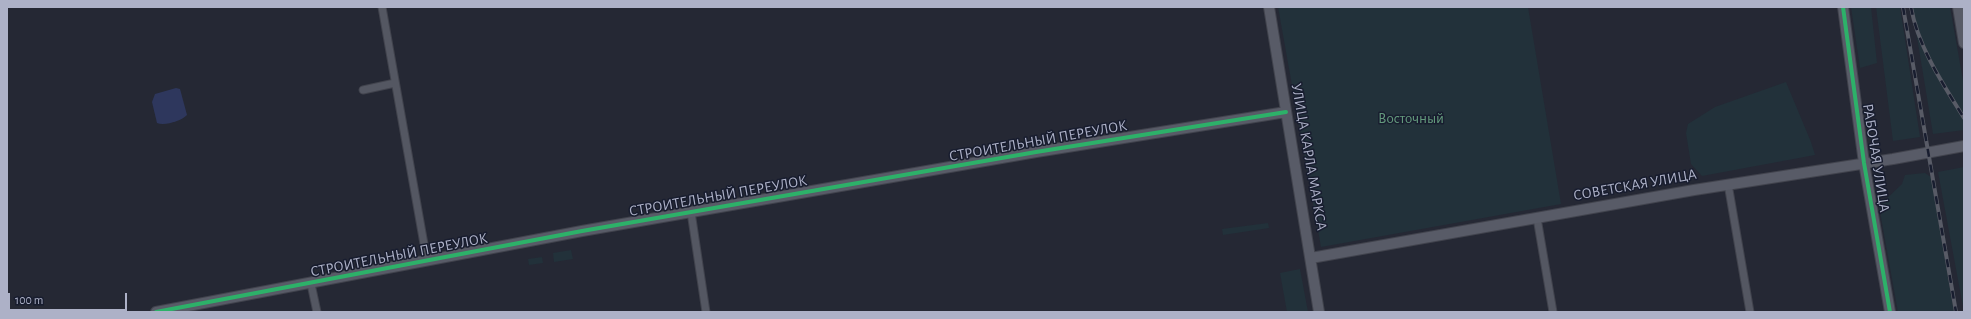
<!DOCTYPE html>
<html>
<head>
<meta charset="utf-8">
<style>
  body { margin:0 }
  #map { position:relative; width:1971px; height:319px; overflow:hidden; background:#252834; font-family:"Alegreya Sans",sans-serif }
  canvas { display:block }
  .frame { position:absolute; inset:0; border:8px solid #adb1c7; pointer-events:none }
  .scale { position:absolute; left:8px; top:293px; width:119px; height:18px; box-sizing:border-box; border:2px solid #adb1c7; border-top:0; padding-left:5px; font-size:12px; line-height:14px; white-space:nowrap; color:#adb1c7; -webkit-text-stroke:3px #181d2f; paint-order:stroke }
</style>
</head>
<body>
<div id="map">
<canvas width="1971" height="319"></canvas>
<div class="frame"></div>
<div class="scale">100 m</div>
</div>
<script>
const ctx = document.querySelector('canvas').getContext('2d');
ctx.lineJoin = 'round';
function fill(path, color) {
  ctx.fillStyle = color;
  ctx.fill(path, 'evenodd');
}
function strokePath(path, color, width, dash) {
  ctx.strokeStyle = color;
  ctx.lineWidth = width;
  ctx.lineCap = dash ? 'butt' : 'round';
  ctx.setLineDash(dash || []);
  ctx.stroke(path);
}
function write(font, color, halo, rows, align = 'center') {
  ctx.font = font + ' "Alegreya Sans",sans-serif';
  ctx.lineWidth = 3;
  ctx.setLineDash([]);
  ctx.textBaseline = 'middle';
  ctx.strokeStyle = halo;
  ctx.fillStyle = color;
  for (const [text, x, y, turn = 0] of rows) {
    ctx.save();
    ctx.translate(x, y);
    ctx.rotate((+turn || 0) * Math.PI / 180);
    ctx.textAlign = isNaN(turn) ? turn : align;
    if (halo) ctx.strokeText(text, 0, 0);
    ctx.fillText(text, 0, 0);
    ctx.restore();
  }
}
fill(new Path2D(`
  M 1278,7 L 1528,7 L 1561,204 L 1321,247 Z
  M 1851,7 L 1871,7 L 1877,63 L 1860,68 Z
  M 1876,7 L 1900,7 L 1920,137 L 1893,141 Z
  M 1912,7 L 1950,7 L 1964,86 L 1964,130 L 1933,134 Z
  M 1786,82 L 1811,142 L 1815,155 L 1702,176 L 1691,164 L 1686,133 L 1688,124 L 1715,107 Z
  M 1964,167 L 1964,312 L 1938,172 Z
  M 1925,173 L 1931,177 L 1954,312 L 1898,312 L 1879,206 L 1902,184 L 1905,175 Z
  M 1268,223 L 1269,228 L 1223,235 L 1222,229 Z
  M 571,250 L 573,259 L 554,262 L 553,253 Z
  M 542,257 L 543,263 L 529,265 L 528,259 Z
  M 1300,269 L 1308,312 L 1287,312 L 1280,273 Z`), '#22313a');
fill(new Path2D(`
  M 176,88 L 180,89 L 187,115 C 181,121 165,126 157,123 L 152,102 L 155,94 Z`), '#2e375d');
const street = new Path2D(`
  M 382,7 L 427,261
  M 363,90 L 395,83
  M 1728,184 L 1750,312
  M 691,212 L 706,312
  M 1537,218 L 1553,312
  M 311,284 L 317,312`);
const secondary = new Path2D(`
  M 1269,7 L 1319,312
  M 1843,7 L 1864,163 L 1890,312
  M 1958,7 L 1964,43
  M 1311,258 L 1694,190 L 1893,159 L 1964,146
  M 156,312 L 582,231 L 1036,152 L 1286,112`);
strokePath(street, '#41434d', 9);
strokePath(secondary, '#41434d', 12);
strokePath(street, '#545762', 7);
strokePath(secondary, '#585b67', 10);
const rail = new Path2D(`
  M 1903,7 L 1956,312
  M 1911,7 C 1918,47 1943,84 1964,118`);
strokePath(rail, '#585b66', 4);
strokePath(rail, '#181d2f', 2.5, [8]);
strokePath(new Path2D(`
  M 1843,7 L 1864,163 L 1890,312
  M 156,312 L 582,231 L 1036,152 L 1286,112`), '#2db169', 4);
write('15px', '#63997c', '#181d2f', [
  ["Восточный",1411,118]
]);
write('15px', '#adb1c7', '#181d2f', [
  ["СТРОИТЕЛЬНЫЙ ПЕРЕУЛОК",1038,141,-10],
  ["УЛИЦА КАРЛА МАРКСА",1309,157,80],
  ["РАБОЧАЯ УЛИЦА",1876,158,81],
  ["СОВЕТСКАЯ УЛИЦА",1635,185,-10],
  ["СТРОИТЕЛЬНЫЙ ПЕРЕУЛОК",718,196,-10],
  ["СТРОИТЕЛЬНЫЙ ПЕРЕУЛОК",399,255,-11]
]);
</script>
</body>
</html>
